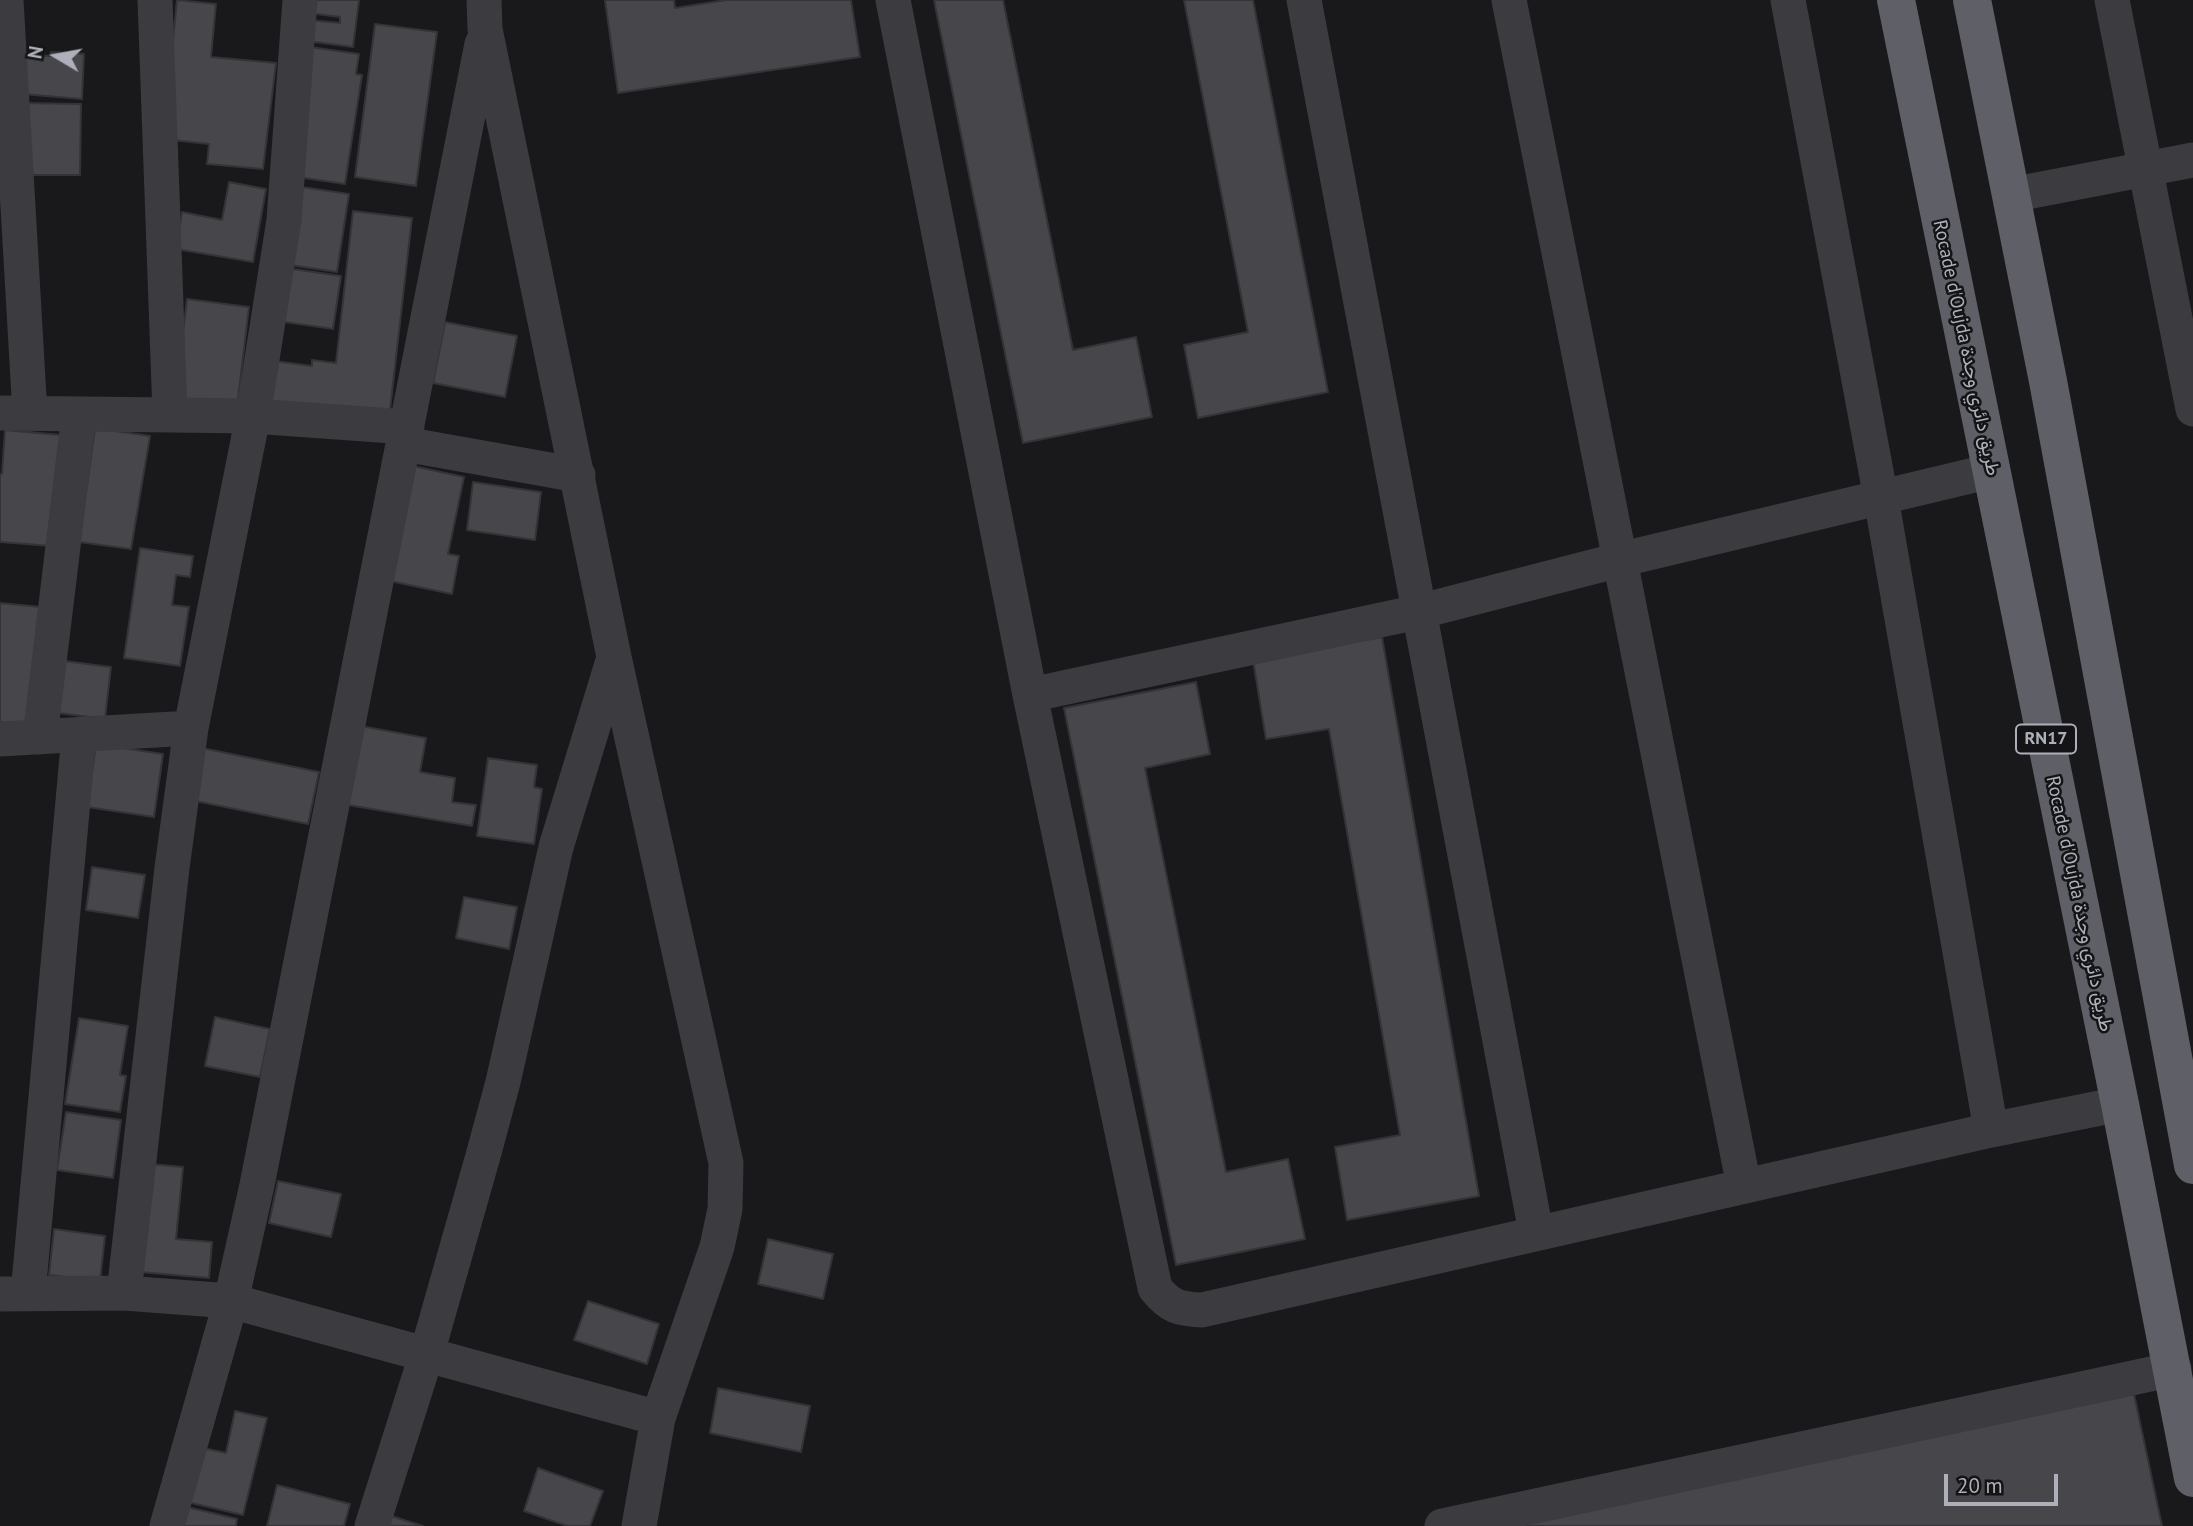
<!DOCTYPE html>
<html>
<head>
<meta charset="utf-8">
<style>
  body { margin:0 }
  #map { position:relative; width:2193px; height:1526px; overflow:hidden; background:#19191b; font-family:"PT Sans",sans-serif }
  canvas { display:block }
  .north { position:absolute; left:21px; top:21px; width:70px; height:70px; -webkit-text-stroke:5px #141416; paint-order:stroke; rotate:280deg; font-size:19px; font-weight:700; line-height:28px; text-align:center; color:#adb0b9 }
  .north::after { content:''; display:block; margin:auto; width:24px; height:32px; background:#adb0b9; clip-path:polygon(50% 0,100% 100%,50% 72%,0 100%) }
  .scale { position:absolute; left:1944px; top:1474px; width:114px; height:32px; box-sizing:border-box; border:4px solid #adb0b9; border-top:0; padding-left:9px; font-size:21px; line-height:24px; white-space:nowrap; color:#adb0b9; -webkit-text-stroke:5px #141416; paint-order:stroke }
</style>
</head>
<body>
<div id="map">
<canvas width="2193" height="1526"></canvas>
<div class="north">N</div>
<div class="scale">20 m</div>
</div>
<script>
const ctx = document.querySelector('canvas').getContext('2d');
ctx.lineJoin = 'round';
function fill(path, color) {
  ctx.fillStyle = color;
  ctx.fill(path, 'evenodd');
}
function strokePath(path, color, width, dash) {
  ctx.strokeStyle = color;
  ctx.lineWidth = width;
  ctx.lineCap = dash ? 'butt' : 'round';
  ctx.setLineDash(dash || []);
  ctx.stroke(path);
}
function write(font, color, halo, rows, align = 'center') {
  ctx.font = font + ' "PT Sans",Vazirmatn,sans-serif';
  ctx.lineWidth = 5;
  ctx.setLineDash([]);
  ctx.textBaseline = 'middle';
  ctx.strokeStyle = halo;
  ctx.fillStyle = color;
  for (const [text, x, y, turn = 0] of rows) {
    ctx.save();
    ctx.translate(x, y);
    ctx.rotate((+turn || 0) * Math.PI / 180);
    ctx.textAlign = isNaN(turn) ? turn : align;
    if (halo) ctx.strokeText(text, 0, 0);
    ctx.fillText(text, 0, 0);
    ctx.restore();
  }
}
const building = new Path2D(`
  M 177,0 L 216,4 L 211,57 L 276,63 L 263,169 L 207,164 L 209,144 L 163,139 Z
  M 311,0 L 359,0 L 353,47 L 307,41 L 309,20 L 340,23 L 340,17 L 309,13 Z
  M 605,0 L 674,0 L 675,8 L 726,0 L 851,0 L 860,57 L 618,93 Z
  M 934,0 L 1003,0 L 1073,350 L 1136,337 L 1152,417 L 1023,443 Z
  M 1184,0 L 1253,0 L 1328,392 L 1198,418 L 1184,345 L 1248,332 Z
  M 375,24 L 437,32 L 416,186 L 355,177 Z
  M 310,47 L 359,54 L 356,74 L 362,75 L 345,184 L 291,176 Z
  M 51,52 L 84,54 L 82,99 L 22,94 L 24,54 L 50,56 Z
  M 24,103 L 81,104 L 80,175 L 24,175 Z
  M 229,182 L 266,189 L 253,262 L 176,249 L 182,212 L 222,220 Z
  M 295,186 L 349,194 L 337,272 L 283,264 Z
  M 353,211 L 412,218 L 389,419 L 269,405 L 274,361 L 312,366 L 312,360 L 336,363 Z
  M 286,268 L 341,276 L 333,329 L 278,321 Z
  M 187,299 L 249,307 L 237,407 L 175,400 Z
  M 445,322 L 517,336 L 505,397 L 433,383 Z
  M 95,428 L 150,436 L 131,549 L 79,542 Z
  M 5,430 L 61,435 L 52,546 L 0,542 L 0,474 L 2,474 Z
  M 413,466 L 464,477 L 448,554 L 459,556 L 452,594 L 390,581 Z
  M 473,482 L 541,492 L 535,540 L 467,530 Z
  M 140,548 L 193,556 L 190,577 L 176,575 L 172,605 L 189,607 L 180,666 L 124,658 Z
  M 0,603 L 41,607 L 28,726 L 0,722 Z
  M 1382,637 L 1479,1196 L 1347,1220 L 1335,1147 L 1400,1135 L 1329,729 L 1266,739 L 1253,660 Z
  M 64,661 L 111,667 L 105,719 L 58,713 Z
  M 1196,682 L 1210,754 L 1145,768 L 1226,1172 L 1288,1159 L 1305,1239 L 1176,1265 L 1064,708 Z
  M 355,725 L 426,738 L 420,772 L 455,778 L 452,802 L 476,805 L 472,826 L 342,804 Z
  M 96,744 L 163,754 L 154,817 L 87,807 Z
  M 202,748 L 319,772 L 308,824 L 191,800 Z
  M 488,758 L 537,765 L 534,787 L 542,789 L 534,844 L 477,836 Z
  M 92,867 L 145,875 L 138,918 L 86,910 Z
  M 464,897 L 517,907 L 509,949 L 456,938 Z
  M 215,1017 L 270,1029 L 260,1077 L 205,1066 Z
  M 79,1018 L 128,1026 L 120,1075 L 126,1076 L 120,1112 L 65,1104 Z
  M 66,1112 L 121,1120 L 113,1178 L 57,1170 Z
  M 150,1164 L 183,1167 L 176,1239 L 212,1242 L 209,1278 L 140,1272 Z
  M 278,1181 L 341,1194 L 331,1237 L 269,1223 Z
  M 54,1229 L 105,1236 L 100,1281 L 49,1275 Z
  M 768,1239 L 833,1254 L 823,1299 L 758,1284 Z
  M 588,1301 L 659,1324 L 647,1364 L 574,1340 Z
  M 718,1388 L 810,1406 L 801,1452 L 710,1433 Z
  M 2134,1394 L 2162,1526 L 1512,1526 Z
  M 235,1411 L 267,1418 L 243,1515 L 187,1502 L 199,1447 L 226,1453 Z
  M 538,1468 L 603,1491 L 590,1526 L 567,1526 L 524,1511 Z
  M 277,1485 L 350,1504 L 344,1526 L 267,1526 Z
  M 183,1506 L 237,1519 L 236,1526 L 179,1526 Z
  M 385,1514 L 423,1526 L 381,1526 Z`);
fill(building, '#46464b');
strokePath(building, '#343337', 2);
strokePath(new Path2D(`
  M 6,0 L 30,414
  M 155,0 L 170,414
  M 484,0 L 485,29 L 614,657 L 726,1163 L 725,1209 L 717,1247 L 658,1418 L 639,1526
  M 893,0 L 1030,695 L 1155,1288 C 1170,1307 1179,1309 1202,1310 L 1991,1130 L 1881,498 L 1788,0
  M 1304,0 L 1536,1232
  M 1509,0 L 1744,1186
  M 2112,0 L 2193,409
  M 2011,195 L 2193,160
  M 0,413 L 253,416 L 407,427
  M 404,444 L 578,475
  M 1030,695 L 1418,612 L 1619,560 L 1991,471
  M 40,737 L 79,414
  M 0,739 L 191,728
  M 1991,1130 L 2120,1104
  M 124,1293 L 172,868 L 191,728 L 253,416 L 284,220 L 300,0
  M 0,1294 L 124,1293 L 231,1301 L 658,1418
  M 28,1294 L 79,735
  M 167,1526 L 231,1301 L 257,1185 L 482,44
  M 372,1526 L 427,1353 L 483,1156 L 503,1082 L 556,847 L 613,661
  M 1442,1526 L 2174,1369`), '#3b3b40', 35);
strokePath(new Path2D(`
  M 1896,0 L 2120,1104 L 2193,1478
  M 1972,0 L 2048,381 L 2193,1165`), '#5f6067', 38);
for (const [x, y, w] of [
  [2046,739,60]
]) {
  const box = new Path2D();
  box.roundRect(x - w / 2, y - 14.5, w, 29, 5);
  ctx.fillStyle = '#141416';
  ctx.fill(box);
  strokePath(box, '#adb0b9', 2);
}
write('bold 18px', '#adb0b9', null, [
  ["RN17",2046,739]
]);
write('19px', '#adb0b9', '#141416', [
  ["Rocade d'Oujda طريق دائري وجدة",1966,348,78],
  ["Rocade d'Oujda طريق دائري وجدة",2079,904,78]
]);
</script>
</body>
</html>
